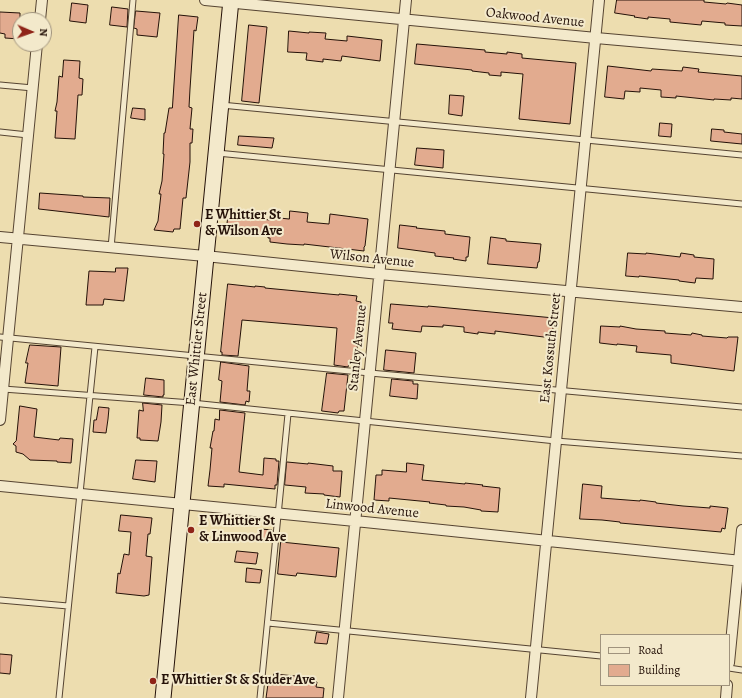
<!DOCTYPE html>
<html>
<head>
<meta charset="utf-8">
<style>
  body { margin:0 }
  #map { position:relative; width:742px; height:698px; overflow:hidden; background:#edddaf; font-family:Alegreya,serif }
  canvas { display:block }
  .legend { position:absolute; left:600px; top:634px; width:130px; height:52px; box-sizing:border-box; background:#f3e9cb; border:1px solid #a0937d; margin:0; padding:5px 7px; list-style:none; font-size:12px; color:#241108 }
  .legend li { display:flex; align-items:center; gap:8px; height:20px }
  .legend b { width:20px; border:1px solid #a0937d }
  .north { position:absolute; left:12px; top:12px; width:40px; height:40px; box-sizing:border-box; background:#f3e9cb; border:1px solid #a0937d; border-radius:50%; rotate:92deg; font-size:11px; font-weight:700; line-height:16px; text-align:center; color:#241108 }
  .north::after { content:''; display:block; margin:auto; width:14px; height:18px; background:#8f2418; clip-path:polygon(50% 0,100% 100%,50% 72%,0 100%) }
</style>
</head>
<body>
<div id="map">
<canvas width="742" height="698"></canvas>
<ul class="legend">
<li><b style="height:5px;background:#f3e9cb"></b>Road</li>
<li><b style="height:11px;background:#e2ab8f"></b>Building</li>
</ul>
<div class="north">N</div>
</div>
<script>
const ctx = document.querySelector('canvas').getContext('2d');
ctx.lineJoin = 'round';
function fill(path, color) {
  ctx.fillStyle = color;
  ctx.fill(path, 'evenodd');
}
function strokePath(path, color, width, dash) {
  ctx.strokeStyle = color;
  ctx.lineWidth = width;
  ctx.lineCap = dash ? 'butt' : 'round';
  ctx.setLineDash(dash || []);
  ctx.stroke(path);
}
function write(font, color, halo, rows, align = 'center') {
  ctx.font = font + ' Alegreya,serif';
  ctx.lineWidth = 4;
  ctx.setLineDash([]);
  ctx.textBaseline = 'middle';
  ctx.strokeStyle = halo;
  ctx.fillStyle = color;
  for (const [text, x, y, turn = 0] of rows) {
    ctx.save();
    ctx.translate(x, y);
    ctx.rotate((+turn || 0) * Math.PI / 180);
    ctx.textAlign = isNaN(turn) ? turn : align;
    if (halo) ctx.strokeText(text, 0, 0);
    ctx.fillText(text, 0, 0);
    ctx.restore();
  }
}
const building = new Path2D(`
  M 617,0 L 704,0 L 704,2 L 726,4 L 727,3 L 742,5 L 742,26 L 725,25 L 725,23 L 702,21 L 701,25 L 670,22 L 670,19 L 648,17 L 648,19 L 634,17 L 635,16 L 615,13 Z
  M 72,3 L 88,5 L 86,23 L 70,21 Z
  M 112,7 L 128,9 L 127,27 L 110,25 Z
  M 136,11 L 160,13 L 157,37 L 137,35 L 137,29 L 134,28 Z
  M 0,12 L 20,13 L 20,39 L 5,38 L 5,34 L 0,33 Z
  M 179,15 L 198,17 L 196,31 L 194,30 L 190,89 L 189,107 L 192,108 L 190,129 L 193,129 L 192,143 L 190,143 L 190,162 L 186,198 L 183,198 L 180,229 L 174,229 L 173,232 L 154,230 L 158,221 L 161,194 L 159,194 L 162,181 L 164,154 L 163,154 L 164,133 L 165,133 L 169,108 L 172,108 Z
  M 249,25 L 267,27 L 259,103 L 242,101 Z
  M 289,31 L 309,33 L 309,32 L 326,33 L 325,39 L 347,41 L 347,36 L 382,40 L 380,61 L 342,56 L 341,61 L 323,59 L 323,62 L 306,60 L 307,53 L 288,52 Z
  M 417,44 L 485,50 L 485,52 L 507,54 L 507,52 L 522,54 L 522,58 L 576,63 L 570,124 L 519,119 L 523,74 L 501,72 L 501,76 L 489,75 L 489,73 L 472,71 L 472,70 L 415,64 Z
  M 64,60 L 80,61 L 79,78 L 83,79 L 82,95 L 78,95 L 75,139 L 55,138 L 57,111 L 55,111 L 57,102 L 59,76 L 62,77 Z
  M 608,66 L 651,71 L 652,69 L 682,71 L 683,67 L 699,69 L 698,72 L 742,76 L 742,99 L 731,98 L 731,100 L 714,99 L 714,100 L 676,96 L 676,98 L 661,97 L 661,90 L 640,88 L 640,92 L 625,91 L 624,99 L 605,97 Z
  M 450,95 L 464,96 L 462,116 L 449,114 Z
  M 133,108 L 145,109 L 145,120 L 131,118 Z
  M 660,123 L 672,124 L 671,137 L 659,136 Z
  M 712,129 L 724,130 L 724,132 L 742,134 L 742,144 L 711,141 Z
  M 239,136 L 274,138 L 272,148 L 238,145 Z
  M 417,148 L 444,150 L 443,168 L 415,165 Z
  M 40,193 L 83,196 L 83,197 L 110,198 L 109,217 L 39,209 Z
  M 290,211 L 308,213 L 307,222 L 329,224 L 330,214 L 368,219 L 365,246 L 364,247 L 364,251 L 304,244 L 304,245 L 287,244 L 270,242 L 270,238 L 268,238 L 268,236 L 226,232 L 228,215 L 270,220 L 270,217 L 289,219 Z
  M 400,225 L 417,227 L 416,228 L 445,231 L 445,234 L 470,237 L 468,257 L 466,257 L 466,261 L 453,259 L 454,258 L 435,256 L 435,253 L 398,248 Z
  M 491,237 L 506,239 L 506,241 L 541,244 L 539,262 L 538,262 L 537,268 L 488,264 Z
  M 628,253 L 646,254 L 646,253 L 680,257 L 681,253 L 694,255 L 694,257 L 714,259 L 713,279 L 696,278 L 695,283 L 679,281 L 679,280 L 639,276 L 639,277 L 626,276 Z
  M 116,268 L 128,268 L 124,301 L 104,299 L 103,305 L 86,305 L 89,271 L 115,272 Z
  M 228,284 L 255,287 L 255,286 L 265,287 L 265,288 L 339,295 L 339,294 L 357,296 L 356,301 L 361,302 L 356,361 L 350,360 L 348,367 L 334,365 L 337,328 L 242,320 L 238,356 L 222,355 L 222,352 L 221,352 Z
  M 391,304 L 428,307 L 428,306 L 554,318 L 552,338 L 495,331 L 495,334 L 478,332 L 478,334 L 464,332 L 464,327 L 443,325 L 443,327 L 422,326 L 421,332 L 392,329 L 393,323 L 389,323 Z
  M 601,326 L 620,327 L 620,326 L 636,329 L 665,331 L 665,333 L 691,335 L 692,333 L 702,335 L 702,336 L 727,338 L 728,337 L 738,337 L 734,371 L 671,363 L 671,355 L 636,352 L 637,346 L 617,344 L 617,345 L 600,343 Z
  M 30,345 L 61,347 L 58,386 L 25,383 L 28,363 L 26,363 Z
  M 386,350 L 416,353 L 414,373 L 384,370 Z
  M 221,362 L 249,366 L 247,391 L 250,391 L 249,402 L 246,401 L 245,405 L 220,402 L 222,381 L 219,380 Z
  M 327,373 L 348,375 L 344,411 L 339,411 L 338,413 L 322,411 Z
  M 146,378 L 164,380 L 164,395 L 163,395 L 163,397 L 144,395 Z
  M 392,379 L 413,381 L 413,384 L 418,384 L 417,399 L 390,396 Z
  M 143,403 L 162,405 L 161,422 L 158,441 L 140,440 L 140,438 L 137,438 L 139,410 L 143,411 Z
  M 20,406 L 37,409 L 34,437 L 59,440 L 60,438 L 73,439 L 71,463 L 57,462 L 57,461 L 30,460 L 23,454 L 16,452 L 16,446 L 13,444 L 16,441 Z
  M 99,407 L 109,408 L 108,419 L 106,433 L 93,432 L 94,420 L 96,420 Z
  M 220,410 L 245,413 L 239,472 L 263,475 L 264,458 L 276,459 L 276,461 L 279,461 L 277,485 L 275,485 L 275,489 L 224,484 L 224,487 L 208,486 L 210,470 L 212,448 L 210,448 L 213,431 L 214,431 L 215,419 L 219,420 Z
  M 136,460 L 157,461 L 155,482 L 133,479 Z
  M 287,462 L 308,464 L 308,463 L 333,466 L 333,471 L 342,471 L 340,497 L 324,495 L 324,494 L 305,493 L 306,487 L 285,485 Z
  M 407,463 L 424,465 L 422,480 L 465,484 L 465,483 L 483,485 L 482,486 L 500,488 L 498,512 L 481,511 L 481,510 L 464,507 L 446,506 L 446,505 L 429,503 L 430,502 L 389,498 L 389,501 L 374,500 L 376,475 L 382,475 L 382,470 L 406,472 Z
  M 583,484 L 602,486 L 601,498 L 640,501 L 640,500 L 656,502 L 656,503 L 683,506 L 710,508 L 710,506 L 728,508 L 725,529 L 722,528 L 721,532 L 620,523 L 620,522 L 602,520 L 580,519 Z
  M 121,515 L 152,518 L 150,534 L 148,534 L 146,556 L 152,557 L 149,595 L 144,596 L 116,593 L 118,573 L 120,574 L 124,554 L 129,555 L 131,532 L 119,531 Z
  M 261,529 L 272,530 L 271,542 L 259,541 Z
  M 281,542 L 339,548 L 336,577 L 297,573 L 296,576 L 278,574 Z
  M 237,551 L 258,553 L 256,564 L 235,562 Z
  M 247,568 L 262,570 L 260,583 L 246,582 Z
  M 317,632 L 329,634 L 327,644 L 315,643 Z
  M 0,654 L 12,655 L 10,674 L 0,673 Z
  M 274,674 L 306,677 L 306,681 L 317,682 L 316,687 L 324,688 L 323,698 L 266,698 L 268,684 L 273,684 Z`);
fill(building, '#e2ab8f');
strokePath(building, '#241108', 1);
const lane = new Path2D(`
  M 0,85 L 33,88
  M 221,105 L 742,155
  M 0,132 L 28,135
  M 217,153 L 742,204
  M 111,248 L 133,0
  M 0,337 L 370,373 L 742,407
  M 3,389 L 192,403 L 556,441 L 742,456
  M 0,600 L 68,606
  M 268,623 L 601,656
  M 729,668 L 742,670
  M 59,698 L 95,347
  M 260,698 L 288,414`);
const street = new Path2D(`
  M 205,0 L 596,38 L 742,51
  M 40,20 L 42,0
  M 0,237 L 205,256 L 379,274 L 742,307
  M 0,420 L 37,44
  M 0,486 L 355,521 L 742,561
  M 729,663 L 742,530
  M 338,698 L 406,0
  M 531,698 L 599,0
  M 726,698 L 727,685`);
const secondary = new Path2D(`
  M 163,698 L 231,0`);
strokePath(lane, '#564432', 7);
strokePath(street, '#564432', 12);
strokePath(secondary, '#241108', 17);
strokePath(lane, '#f3e9cb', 5);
strokePath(street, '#f3e9cb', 10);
strokePath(secondary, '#f3e9cb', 15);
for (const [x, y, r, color] of [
  [197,224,4,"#8f2418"],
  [191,530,4,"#8f2418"],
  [153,681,4,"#8f2418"]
]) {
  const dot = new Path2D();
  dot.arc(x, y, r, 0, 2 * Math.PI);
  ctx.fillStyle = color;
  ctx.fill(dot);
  strokePath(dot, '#f3e9cb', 1.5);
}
write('14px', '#241108', '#f3e9cb', [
  ["Oakwood Avenue",535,18,6],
  ["Wilson Avenue",372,259,6],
  ["Stanley Avenue",358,348,-84],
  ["East Kossuth Street",551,348,-84],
  ["East Whittier Street",197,349,-84],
  ["Linwood Avenue",372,509,6]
]);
write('bold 14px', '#241108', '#f3e9cb', [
  ["E Whittier St",205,216],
  ["& Wilson Ave",205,232],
  ["E Whittier St",199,522],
  ["& Linwood Ave",199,538],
  ["E Whittier St & Studer Ave",161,681]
], 'left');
</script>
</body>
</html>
